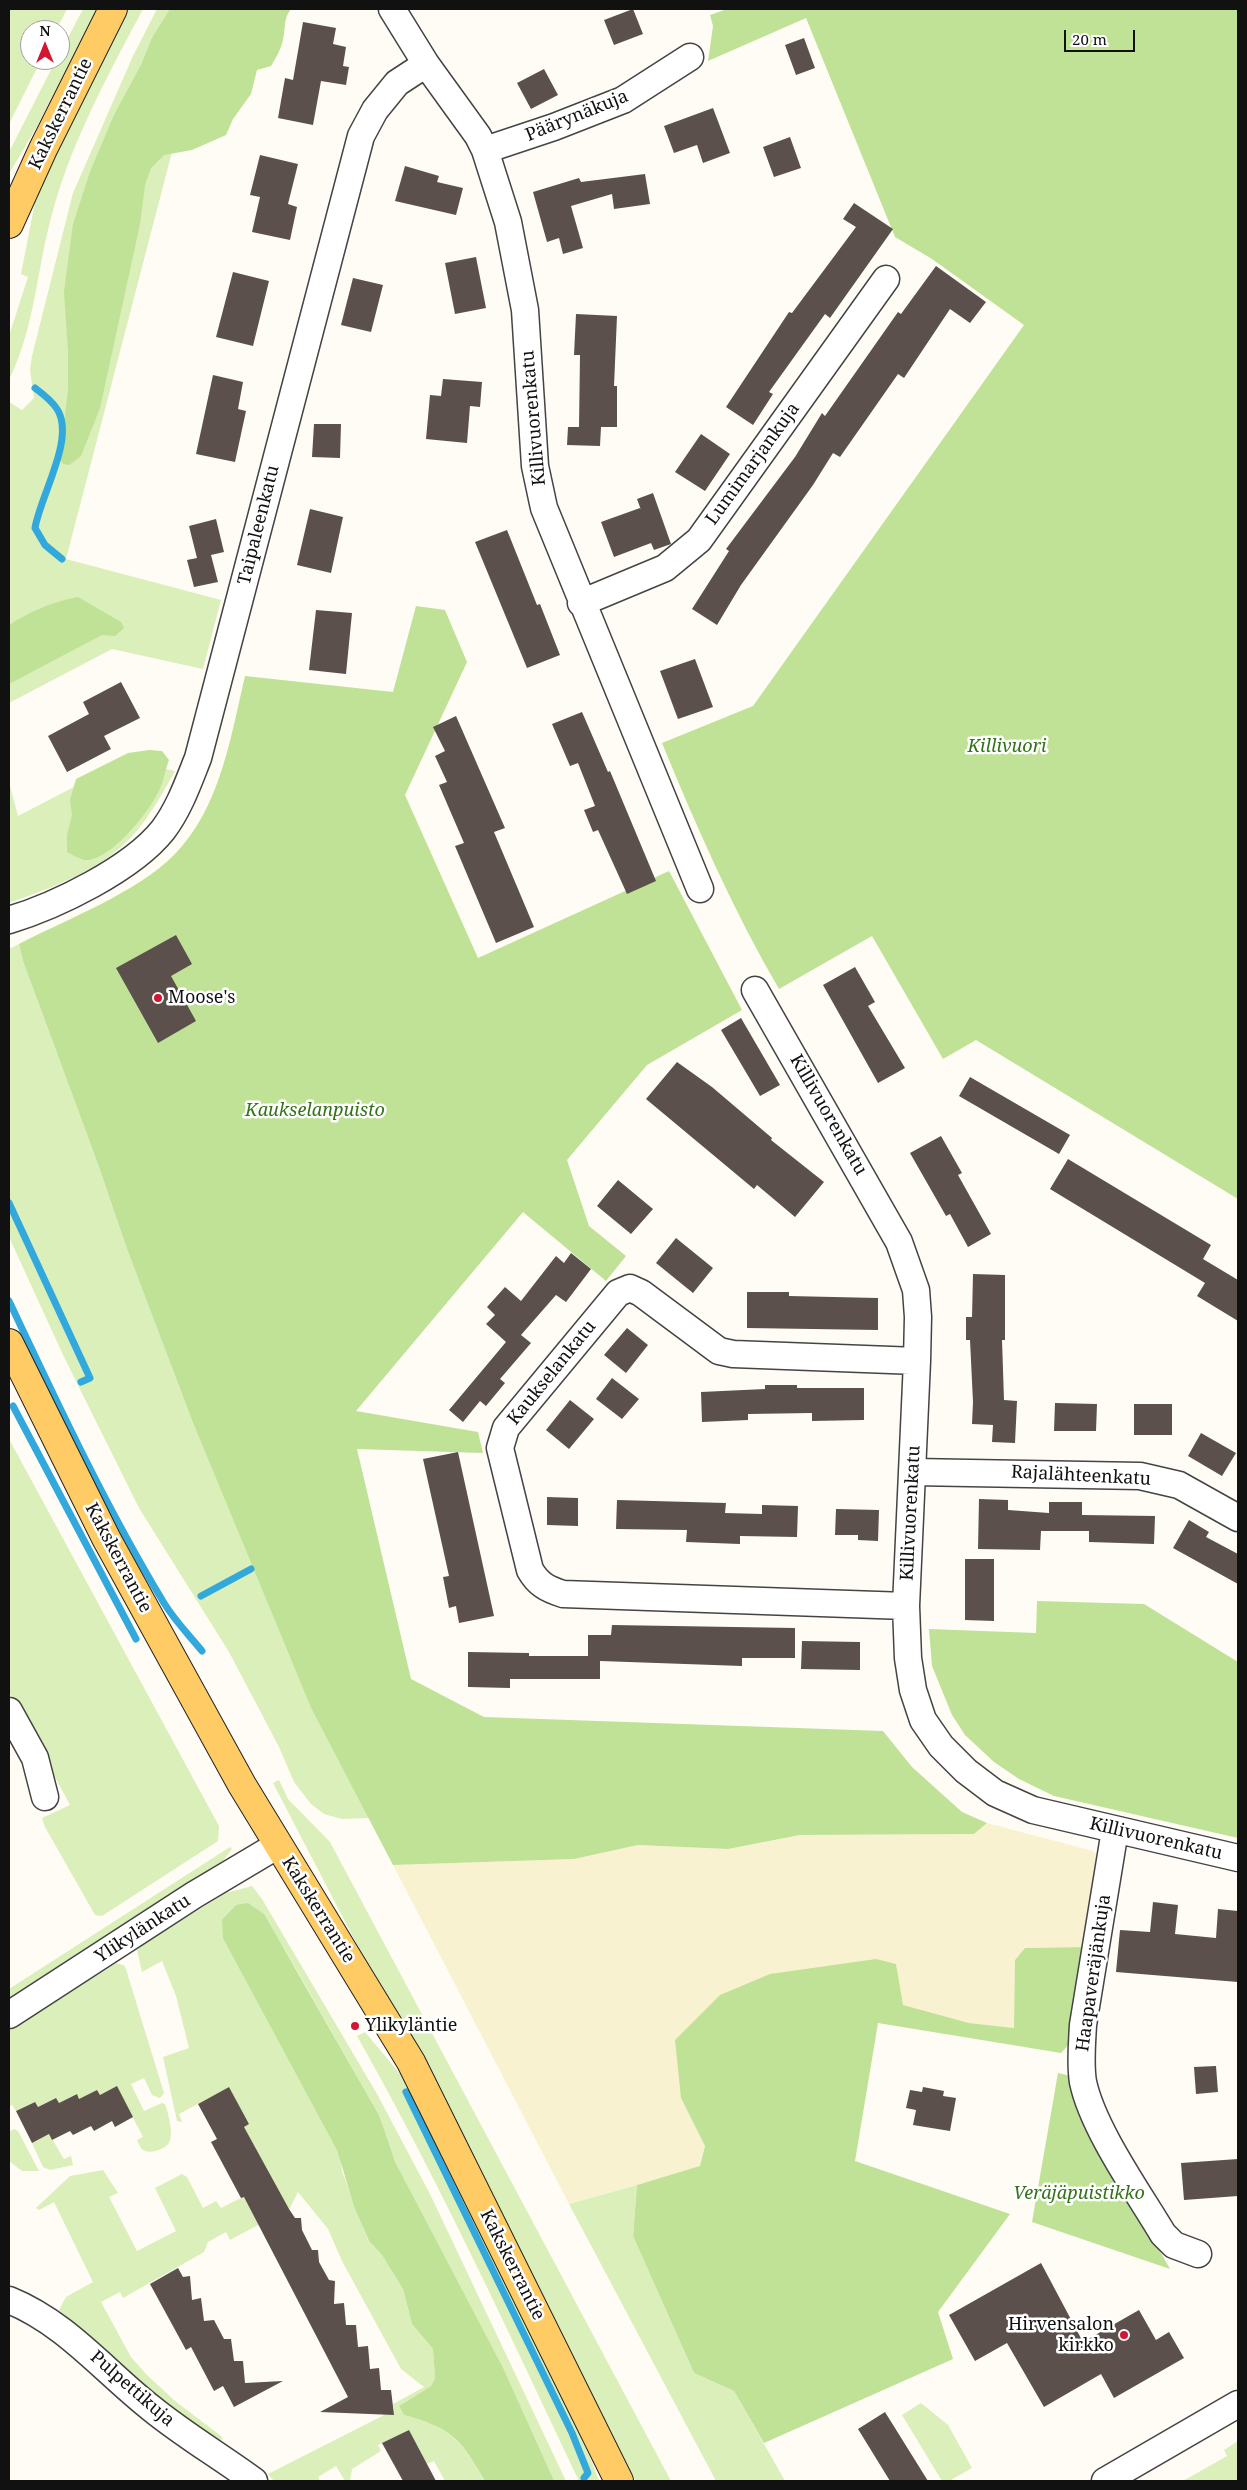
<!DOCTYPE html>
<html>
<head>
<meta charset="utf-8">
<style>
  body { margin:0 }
  #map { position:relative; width:1247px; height:2490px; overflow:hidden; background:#fffcf5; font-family:"Noto Serif",serif }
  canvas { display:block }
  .frame { position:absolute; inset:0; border:10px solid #111; pointer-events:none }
  .north { position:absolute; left:20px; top:20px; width:50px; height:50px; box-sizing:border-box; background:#fff; border:1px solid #a0a0a0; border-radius:50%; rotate:0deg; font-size:14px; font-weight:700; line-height:20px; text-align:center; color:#111 }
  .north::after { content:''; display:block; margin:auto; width:18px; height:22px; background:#d21732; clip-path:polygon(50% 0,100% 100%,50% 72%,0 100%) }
  .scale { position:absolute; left:1064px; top:30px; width:71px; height:22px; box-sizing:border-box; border:2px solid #111; border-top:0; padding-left:6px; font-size:15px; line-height:18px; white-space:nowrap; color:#111; -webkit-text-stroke:4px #fff; paint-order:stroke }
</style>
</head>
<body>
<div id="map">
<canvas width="1247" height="2490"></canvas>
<div class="frame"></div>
<div class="north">N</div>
<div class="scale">20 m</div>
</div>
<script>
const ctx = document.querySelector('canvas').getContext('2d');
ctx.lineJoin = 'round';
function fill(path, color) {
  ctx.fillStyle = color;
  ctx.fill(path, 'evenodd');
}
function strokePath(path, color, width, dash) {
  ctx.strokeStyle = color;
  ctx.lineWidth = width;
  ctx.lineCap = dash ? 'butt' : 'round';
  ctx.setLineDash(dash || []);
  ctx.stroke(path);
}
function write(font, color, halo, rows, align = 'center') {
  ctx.font = font + ' "Noto Serif",serif';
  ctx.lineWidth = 5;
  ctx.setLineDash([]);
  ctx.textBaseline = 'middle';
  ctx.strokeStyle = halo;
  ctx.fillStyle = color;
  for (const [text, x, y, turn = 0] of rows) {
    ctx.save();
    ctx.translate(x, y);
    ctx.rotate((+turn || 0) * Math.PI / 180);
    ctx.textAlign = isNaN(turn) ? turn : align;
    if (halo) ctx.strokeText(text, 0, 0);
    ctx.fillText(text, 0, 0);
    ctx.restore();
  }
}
fill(new Path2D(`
  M 987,1823 L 1093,1851 L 1098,1857 L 1085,1947 L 1025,1948 L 1015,1960 L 1015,2028 L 969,2023 L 902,2005 L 896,1964 L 681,2098 L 705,2146 L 700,2167 L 569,2204 L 393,1865 L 574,1859 L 638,1845 L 728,1849 L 800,1835 L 974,1834 Z`), '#f9f2d1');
fill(new Path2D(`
  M 9,9 L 67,9 L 56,30 L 30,30 L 30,60 L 41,60 L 9,124 Z
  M 83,9 L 98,9 L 36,128 L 9,174 L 9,152 L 56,60 L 60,60 L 60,53 Z
  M 128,9 L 143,9 C 110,71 73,139 54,207 C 37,264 36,325 9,380 L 9,336 L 28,277 L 21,274 L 35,202 L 52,161 Z
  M 157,9 L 259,9 L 204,29 L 66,559 L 221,600 L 203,669 L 112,649 L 9,703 L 9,402 L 22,410 L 34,398 L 30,370 L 32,356 L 73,193 L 133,56 Z
  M 126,760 L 175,771 C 163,793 151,814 135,833 C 103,870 53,887 9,903 L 9,782 L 18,816 Z
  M 19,944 L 23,961 L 99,1167 L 127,1249 L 193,1423 L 311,1708 L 369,1818 L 342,1819 L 324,1814 L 311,1804 L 294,1782 L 279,1747 L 229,1652 L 139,1508 L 64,1357 L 9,1237 L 9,949 Z
  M 9,1439 L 219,1826 L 218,1841 L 102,1916 L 95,1915 L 45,1827 L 42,1818 L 70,1805 L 9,1692 Z
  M 279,1780 L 288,1799 L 330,1842 L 671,2481 L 636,2481 L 273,1783 Z
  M 230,1847 L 232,1849 L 219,1866 L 9,2002 L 9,1989 Z
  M 252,1886 L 262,1899 L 377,2094 L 430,2194 L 566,2481 L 517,2481 L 339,2152 L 342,2171 L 368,2240 L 382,2255 L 403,2289 L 412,2324 L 433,2349 L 435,2378 L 431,2386 L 399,2406 L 404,2415 C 453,2429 460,2439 485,2481 L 445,2481 L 434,2461 L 427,2464 L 409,2430 L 378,2445 L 381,2451 L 352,2469 L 350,2481 L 345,2481 L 336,2466 L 318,2477 L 320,2481 L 274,2481 L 268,2474 L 394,2410 L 393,2404 L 424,2387 L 401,2369 L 342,2261 L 328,2229 L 298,2192 L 290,2208 L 230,2240 L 226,2232 L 208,2242 L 204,2252 L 123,2298 L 120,2292 L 101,2302 L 131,2357 L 146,2374 L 175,2401 L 221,2436 L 223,2439 L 218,2441 L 173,2410 L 60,2312 L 59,2310 L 66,2297 L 93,2282 L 54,2202 L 39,2210 L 36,2208 L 70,2176 L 103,2170 L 118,2193 L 109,2197 L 137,2251 L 176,2231 L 155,2188 L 182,2174 L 187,2177 L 203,2208 L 216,2201 L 221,2208 L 241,2198 L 244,2127 L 249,2124 L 229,2087 L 179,2114 L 182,2122 L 177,2121 L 163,2057 L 189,2048 L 176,1996 L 162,1961 L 142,1972 L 137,1950 L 142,1945 L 226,1893 ZM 279,1939 L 379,2115 L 385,2134 Z
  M 117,1963 L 125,1966 L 164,2093 L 160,2098 L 152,2095 L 144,2078 L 131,2084 L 144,2111 L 162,2103 L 165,2104 C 168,2113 173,2130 170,2140 C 169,2148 151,2155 143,2150 C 140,2148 139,2144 137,2140 L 143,2137 L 117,2087 L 100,2095 L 97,2090 L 79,2099 L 76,2094 L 59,2103 L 55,2098 L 38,2107 L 34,2102 L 16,2111 L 12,2105 L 9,2106 L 9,2031 Z
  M 365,2032 L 406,2081 L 589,2455 L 599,2481 L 579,2481 C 508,2331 439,2181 357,2036 Z
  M 14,2129 L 18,2131 L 39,2171 L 22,2171 L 9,2161 L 9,2132 Z
  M 49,2134 L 64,2159 L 71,2156 L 73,2165 L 50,2170 L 43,2167 L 32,2143 Z
  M 637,2185 L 633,2236 L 694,2373 L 734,2391 L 785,2481 L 716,2481 L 569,2204 Z
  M 921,2403 L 948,2425 L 972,2468 L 949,2481 L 942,2481 L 902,2415 Z
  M 1238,2441 L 1238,2481 L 1183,2481 L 1227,2456 L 1224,2450 Z`), '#daefb9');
fill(new Path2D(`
  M 170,9 L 291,9 C 283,19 286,27 283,40 C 281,49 276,58 271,66 L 257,70 L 251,94 L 233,119 L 226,135 L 192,150 L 164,155 L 151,168 L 145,185 L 140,224 L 100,408 L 81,456 L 69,465 L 63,464 L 60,459 L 68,389 L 68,351 L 64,292 L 73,224 L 90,172 L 114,115 L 141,65 L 152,38 Z
  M 727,9 L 1238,9 L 1238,1199 L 976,1040 L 943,1059 L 872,936 L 779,989 C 733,910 697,828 662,743 L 753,706 L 1024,325 L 932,259 L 895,237 L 806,18 L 708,61 L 713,26 L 710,15 Z
  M 78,597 L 121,622 L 124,628 L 115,636 L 102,635 L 9,684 L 9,625 C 31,611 52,602 78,597 Z
  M 416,606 L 445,610 L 467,662 L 405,795 L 478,958 L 669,871 L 742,1010 L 647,1065 L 567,1160 L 589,1226 L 626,1256 L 606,1281 L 523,1212 L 356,1411 L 478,1432 L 483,1453 L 357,1449 L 411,1679 L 484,1717 L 883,1731 L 912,1767 L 962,1812 L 987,1823 L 974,1834 L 800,1835 L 728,1849 L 638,1845 L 574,1859 L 393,1865 L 311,1708 L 193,1423 L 127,1249 L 99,1167 L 23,961 L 19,944 C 67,919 136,893 174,855 C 220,809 231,736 245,676 L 393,692 Z
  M 149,750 L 162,751 L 169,760 C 166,768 164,778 161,786 C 153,808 110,862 85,860 C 79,859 72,854 67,852 L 67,835 L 72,815 L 70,800 L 76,779 L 128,753 Z
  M 1037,1601 L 1144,1604 L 1238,1662 L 1238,1838 L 1054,1796 L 1019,1779 L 994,1762 L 965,1735 L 952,1715 L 932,1666 L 929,1629 L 1036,1633 Z
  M 248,1903 L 264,1914 L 379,2115 L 395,2162 L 503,2368 L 554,2481 L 485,2481 C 460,2438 453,2429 404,2415 L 399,2406 L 431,2386 L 435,2378 L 433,2349 L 412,2324 L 403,2289 L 382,2255 L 369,2241 L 354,2206 L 337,2150 L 223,1938 L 222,1920 L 236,1905 Z
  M 1085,1947 L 1071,2042 L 1061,2053 L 878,2023 L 855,2161 L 1010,2214 L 938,2312 L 953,2359 L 764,2443 L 734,2391 L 694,2373 L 633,2236 L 637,2185 L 700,2166 L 705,2146 L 681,2098 L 675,2040 L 720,1995 L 770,1974 L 876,1959 L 896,1964 L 903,2005 L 969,2023 L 1014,2028 L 1015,1960 L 1025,1948 Z
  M 1058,2073 L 1071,2076 L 1090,2128 L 1170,2269 L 1032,2222 Z`), '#bfe296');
strokePath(new Path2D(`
  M 35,388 C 43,394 52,401 57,409 C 76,438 40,496 35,528 L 45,545 L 62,559
  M 9,1203 L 90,1378 L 81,1382
  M 9,1301 C 57,1403 106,1507 164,1603 C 175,1621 189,1635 202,1651
  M 13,1406 L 136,1639
  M 201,1596 L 251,1569
  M 406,2092 L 572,2433 L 588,2473 L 584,2478`), '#32a8dc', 7);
fill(new Path2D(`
  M 633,9 L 643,34 L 614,45 L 604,20 Z
  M 303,22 L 336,28 L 333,44 L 346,47 L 343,66 L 349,67 L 346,85 L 321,81 L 313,125 L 278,118 L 285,78 L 293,80 Z
  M 804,38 L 815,68 L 796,75 L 785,45 Z
  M 544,69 L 558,95 L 531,109 L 517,83 Z
  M 713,108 L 730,153 L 703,163 L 697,145 L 674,153 L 664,126 Z
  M 790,137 L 801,168 L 774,177 L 763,147 Z
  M 260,155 L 298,164 L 288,204 L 297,207 L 290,240 L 252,232 L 260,197 L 250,195 Z
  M 405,166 L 439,176 L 437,182 L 463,188 L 456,215 L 395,201 Z
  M 645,174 L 650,204 L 614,209 L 612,194 L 571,206 L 583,248 L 563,254 L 559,238 L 547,242 L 533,192 L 579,178 L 581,182 Z
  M 854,203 L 893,229 L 830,318 L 825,314 L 769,392 L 773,394 L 753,425 L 726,407 L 789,312 L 792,313 L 856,227 L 843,219 Z
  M 476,257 L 486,308 L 455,314 L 445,263 Z
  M 936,266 L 986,302 L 970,323 L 950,309 L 904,378 L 898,374 L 840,457 L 833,453 L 813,485 L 741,585 L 717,625 L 692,609 L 729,551 L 726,549 L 795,457 L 822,413 L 825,416 L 898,312 L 901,314 Z
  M 233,272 L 269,281 L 253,346 L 216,337 Z
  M 353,278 L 383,285 L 371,332 L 341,325 Z
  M 576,314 L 617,316 L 614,386 L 617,386 L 617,427 L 601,427 L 600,446 L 567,445 L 568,427 L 579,427 L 580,355 L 574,355 Z
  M 213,375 L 243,382 L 238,409 L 246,411 L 235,462 L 196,454 Z
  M 443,379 L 482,382 L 480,407 L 470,406 L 467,443 L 426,439 L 430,395 L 441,396 Z
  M 314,424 L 341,424 L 340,458 L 312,457 Z
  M 701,434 L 730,454 L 705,491 L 675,472 Z
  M 653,493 L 671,544 L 654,550 L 651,543 L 614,557 L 601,522 L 640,508 L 641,510 L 637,499 Z
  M 310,509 L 343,517 L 331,573 L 297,565 Z
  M 216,519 L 224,552 L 211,555 L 218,582 L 194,587 L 187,560 L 197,558 L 189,526 Z
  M 507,530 L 537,605 L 540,604 L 560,655 L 527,668 L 475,542 Z
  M 316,610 L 352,613 L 346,674 L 309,670 Z
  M 695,659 L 713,707 L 678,719 L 660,671 Z
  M 121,682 L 140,718 L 104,736 L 111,749 L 67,772 L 48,736 L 89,714 L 83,702 Z
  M 582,712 L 608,772 L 610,771 L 656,881 L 627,894 L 598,830 L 593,832 L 584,810 L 595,806 L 578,763 L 570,766 L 552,724 Z
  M 456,716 L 505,828 L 494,832 L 534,927 L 496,943 L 455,846 L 464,843 L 439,785 L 447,782 L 435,756 L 445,751 L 433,727 Z
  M 176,935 L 192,964 L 171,976 L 196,1021 L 158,1043 L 116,968 Z
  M 855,967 L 875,1002 L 868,1006 L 905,1068 L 878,1083 L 823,985 Z
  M 741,1018 L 780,1085 L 760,1096 L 721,1030 Z
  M 677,1062 L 712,1087 L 772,1138 L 771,1140 L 824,1182 L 795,1217 L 757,1185 L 754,1189 L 646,1099 Z
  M 970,1077 L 1070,1135 L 1059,1154 L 959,1096 Z
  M 941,1136 L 962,1173 L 958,1175 L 991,1234 L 968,1247 L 950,1214 L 946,1216 L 910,1153 Z
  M 1068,1159 L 1211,1245 L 1203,1259 L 1238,1280 L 1238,1321 L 1197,1296 L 1205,1283 L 1050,1189 Z
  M 618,1180 L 653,1209 L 631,1234 L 597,1206 Z
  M 676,1238 L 713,1268 L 693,1293 L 656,1263 Z
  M 571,1253 L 591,1269 L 566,1302 L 556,1295 L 521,1335 L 531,1343 L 500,1379 L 505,1383 L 486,1406 L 480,1401 L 463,1422 L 449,1410 L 506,1342 L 486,1324 L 495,1315 L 487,1307 L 505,1287 L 521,1301 L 556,1256 L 564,1263 Z
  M 973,1274 L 1005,1275 L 1005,1340 L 1002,1340 L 1004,1400 L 1017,1401 L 1015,1443 L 992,1442 L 993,1425 L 972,1424 L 973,1402 L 970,1340 L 966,1340 L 966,1317 L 972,1317 Z
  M 747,1292 L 789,1292 L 789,1296 L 878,1298 L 878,1330 L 747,1328 Z
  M 627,1328 L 648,1345 L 626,1373 L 604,1355 Z
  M 612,1378 L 639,1399 L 622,1419 L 596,1399 Z
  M 765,1385 L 797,1385 L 797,1388 L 864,1388 L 864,1420 L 812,1421 L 812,1413 L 748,1414 L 748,1420 L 702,1422 L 701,1392 L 765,1389 Z
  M 570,1400 L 594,1419 L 569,1449 L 546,1430 Z
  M 1055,1403 L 1097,1404 L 1096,1431 L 1054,1431 Z
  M 1134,1404 L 1172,1404 L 1172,1435 L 1134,1435 Z
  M 1201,1433 L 1236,1453 L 1222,1476 L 1188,1456 Z
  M 458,1452 L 494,1616 L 459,1623 L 456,1606 L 449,1608 L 443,1577 L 449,1576 L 423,1459 Z
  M 547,1497 L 578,1498 L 578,1526 L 547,1525 Z
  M 979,1499 L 1008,1500 L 1008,1510 L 1049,1513 L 1049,1502 L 1082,1502 L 1082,1515 L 1155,1516 L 1154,1544 L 1089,1542 L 1089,1531 L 1041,1531 L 1040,1550 L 978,1549 Z
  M 617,1500 L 726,1503 L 725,1513 L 762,1514 L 762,1505 L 798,1506 L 797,1537 L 740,1536 L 740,1544 L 686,1542 L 687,1530 L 616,1529 Z
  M 836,1509 L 879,1510 L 878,1541 L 858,1540 L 858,1535 L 835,1535 Z
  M 1189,1520 L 1209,1532 L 1206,1537 L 1238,1554 L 1238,1584 L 1173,1548 Z
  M 965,1559 L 994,1559 L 994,1621 L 965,1620 Z
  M 612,1625 L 795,1628 L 795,1658 L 742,1658 L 742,1666 L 600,1661 L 600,1679 L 510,1679 L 510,1688 L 468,1687 L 468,1652 L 529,1653 L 529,1656 L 588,1656 L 588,1635 L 611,1635 Z
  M 802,1641 L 860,1642 L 860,1670 L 801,1669 Z
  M 1153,1902 L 1178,1905 L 1175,1934 L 1216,1938 L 1218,1909 L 1238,1911 L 1238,1982 L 1116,1972 L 1120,1930 L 1150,1932 Z
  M 1216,2066 L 1218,2092 L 1196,2094 L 1194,2067 Z
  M 117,2086 L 133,2117 L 115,2127 L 112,2121 L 94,2131 L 91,2126 L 73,2135 L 70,2131 L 52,2140 L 49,2134 L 32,2143 L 16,2111 L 35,2102 L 38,2107 L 56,2098 L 59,2103 L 77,2094 L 79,2099 L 97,2090 L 100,2095 Z
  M 229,2087 L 249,2124 L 244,2127 L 289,2209 L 295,2218 L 301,2218 L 302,2230 L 312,2250 L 318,2250 L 319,2262 L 329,2280 L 335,2281 L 334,2304 L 344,2303 L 346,2325 L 356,2325 L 358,2347 L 368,2346 L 370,2369 L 379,2368 L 381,2390 L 391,2390 L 394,2415 L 320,2412 L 348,2397 L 244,2197 L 241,2198 L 211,2142 L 217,2139 L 198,2104 Z
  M 923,2087 L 944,2091 L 943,2096 L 956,2098 L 950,2131 L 913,2125 L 916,2110 L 906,2108 L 910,2090 L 922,2092 Z
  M 1238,2159 L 1238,2196 L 1184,2200 L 1181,2163 Z
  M 1041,2263 L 1083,2342 L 1139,2310 L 1156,2340 L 1169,2332 L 1184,2358 L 1114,2398 L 1101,2374 L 1044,2407 L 1007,2343 L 975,2361 L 949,2315 Z
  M 178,2268 L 183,2277 L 190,2276 L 192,2300 L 201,2298 L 204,2321 L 214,2320 L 224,2339 L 231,2339 L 234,2361 L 243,2361 L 245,2383 L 283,2381 L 234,2407 L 223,2386 L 214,2391 L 191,2347 L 186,2350 L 150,2284 Z
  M 885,2412 L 928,2481 L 890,2481 L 858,2429 Z
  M 409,2430 L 436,2481 L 403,2481 L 382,2443 Z`), '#5b504c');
const minor = new Path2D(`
  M 392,9 L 426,64 L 478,136 L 485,150 L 508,222 L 525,310 L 535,466 L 544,508 L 700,889
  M 485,150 L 554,127 L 623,100 L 690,57
  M 581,603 L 665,568 L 699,540 L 886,279
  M 9,920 C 56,906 132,869 163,830 C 179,809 188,783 198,758 L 361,136 L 375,110 L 397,83 L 426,64
  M 755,990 L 899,1242 L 916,1290 L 918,1317 L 917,1361 L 906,1606 L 908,1658 L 913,1690 L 923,1720 L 941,1746 L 966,1771 L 995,1793 L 1033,1810 L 1238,1858
  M 913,1472 L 1140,1476 L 1179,1485 L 1238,1518
  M 906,1606 L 563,1594 C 547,1589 538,1584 530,1570 L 500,1448 L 506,1428 L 618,1293 L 630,1288 L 641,1293 L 719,1351 L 733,1354 L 917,1361
  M 9,1711 L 35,1758 L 45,1797
  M 1115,1830 L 1083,2025 C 1082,2044 1080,2064 1083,2082 C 1093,2129 1138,2192 1163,2234 L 1174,2245 L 1198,2254
  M 9,2015 L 194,1895 L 278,1845
  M 9,2300 C 66,2323 104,2371 151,2408 C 184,2435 220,2456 254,2481
  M 1105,2481 L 1238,2404`);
const major = new Path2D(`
  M 9,224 L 43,149 L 113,9
  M 9,1343 L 106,1538 L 242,1785 L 411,2062 L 619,2481`);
strokePath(minor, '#444', 29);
strokePath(major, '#222', 30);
strokePath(minor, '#fff', 26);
strokePath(major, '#ffcb65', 28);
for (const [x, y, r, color] of [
  [158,998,5,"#d21732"],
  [355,2026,5,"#d21732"],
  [1124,2335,5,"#d21732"]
]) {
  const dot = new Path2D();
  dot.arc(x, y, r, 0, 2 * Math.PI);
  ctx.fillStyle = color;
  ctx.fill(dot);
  strokePath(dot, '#fff', 2);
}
write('18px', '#111', '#fff', [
  ["Kakskerrantie",61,114,-64],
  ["Päärynäkuja",577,116,-22],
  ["Killivuorenkatu",534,418,-95],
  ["Lumimarjankuja",753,464,-54],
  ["Taipaleenkatu",259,525,-76],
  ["Killivuorenkatu",828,1115,60],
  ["Kaukselankatu",552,1373,-51],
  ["Rajalähteenkatu",1081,1476,3],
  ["Killivuorenkatu",911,1513,-87],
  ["Kakskerrantie",118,1558,62],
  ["Killivuorenkatu",1156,1839,13],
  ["Kakskerrantie",318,1910,58],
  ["Ylikylänkatu",143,1929,-33],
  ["Haapaveräjänkuja",1094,1973,-82],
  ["Kakskerrantie",512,2265,63],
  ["Pulpettikuja",132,2389,41]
]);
write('italic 18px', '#337218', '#fff', [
  ["Killivuori",1007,747],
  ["Kaukselanpuisto",315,1111],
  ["Veräjäpuistikko",1079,2194]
]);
write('18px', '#111', '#fff', [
  ["Moose's",168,998],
  ["Ylikyläntie",365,2026],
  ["Hirvensalon",1114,2325,"right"],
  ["kirkko",1114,2346,"right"]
], 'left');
</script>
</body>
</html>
